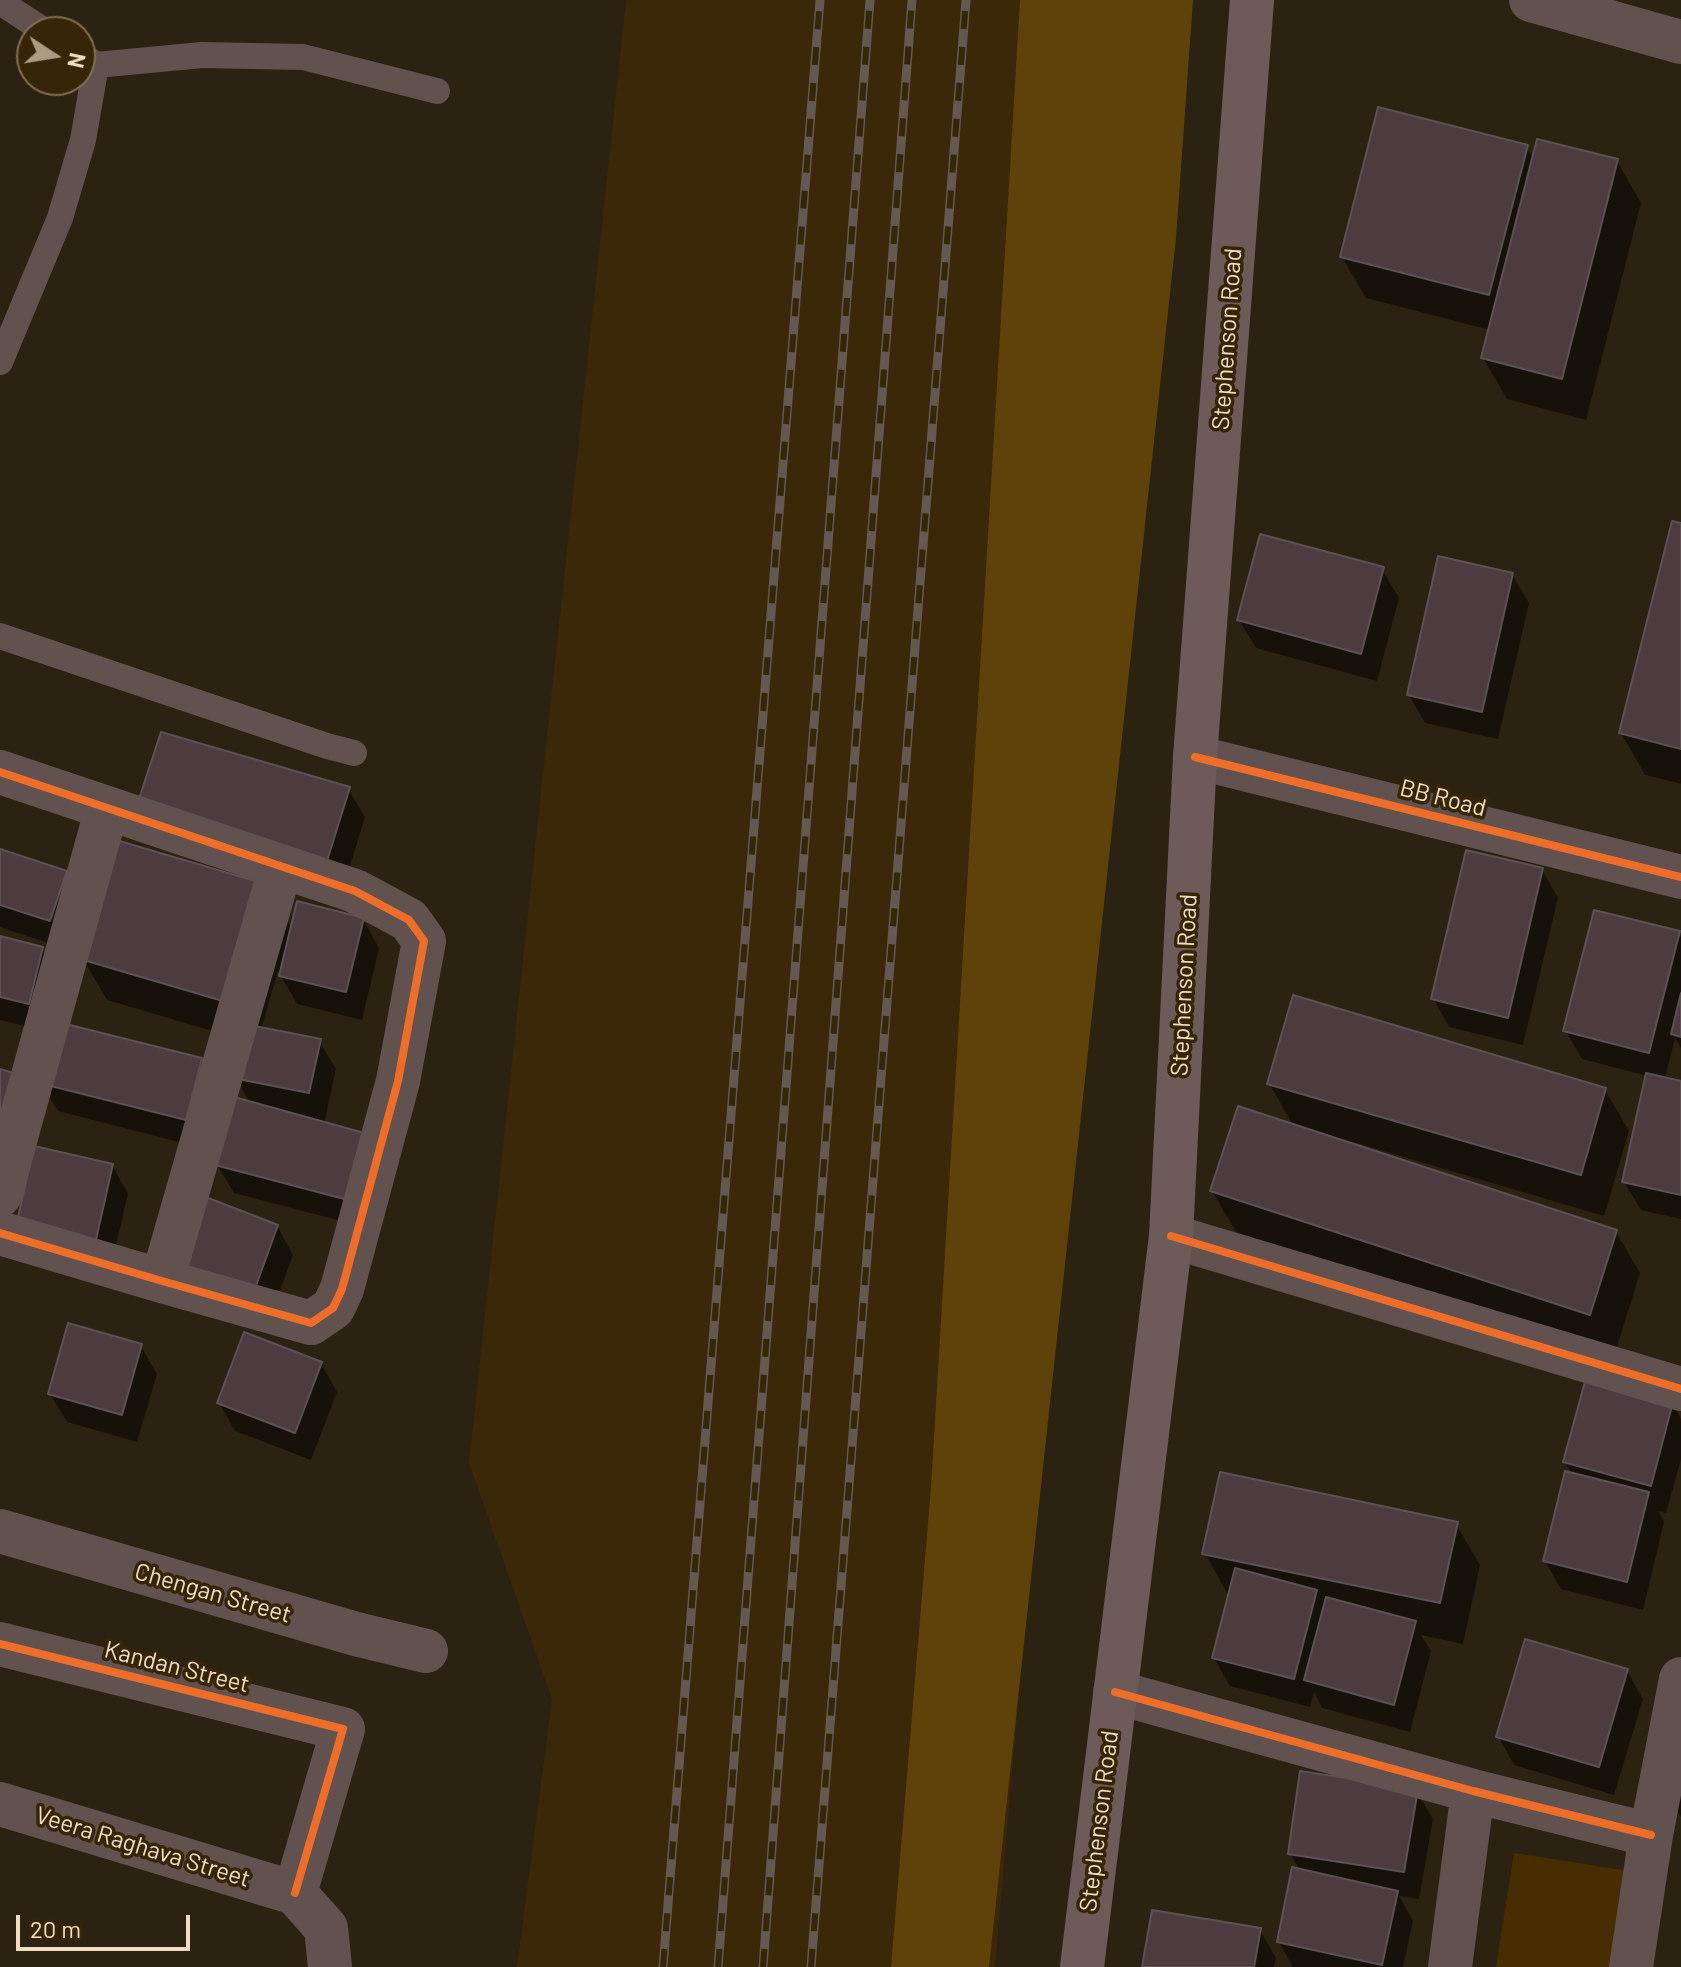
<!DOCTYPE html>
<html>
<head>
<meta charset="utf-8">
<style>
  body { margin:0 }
  #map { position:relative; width:1681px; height:1967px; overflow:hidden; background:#2c2212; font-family:Barlow,sans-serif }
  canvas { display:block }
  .north { position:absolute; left:16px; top:16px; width:80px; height:80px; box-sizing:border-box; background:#362507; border:2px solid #806f51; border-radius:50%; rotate:102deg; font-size:22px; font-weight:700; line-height:32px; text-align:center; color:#f0ddc1 }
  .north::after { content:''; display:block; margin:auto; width:28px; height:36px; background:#ab9c84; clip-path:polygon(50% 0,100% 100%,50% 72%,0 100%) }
  .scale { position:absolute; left:16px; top:1915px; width:174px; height:36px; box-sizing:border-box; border:4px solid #f0ddc1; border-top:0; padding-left:10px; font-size:24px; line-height:28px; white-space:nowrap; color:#f0ddc1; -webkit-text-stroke:6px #362507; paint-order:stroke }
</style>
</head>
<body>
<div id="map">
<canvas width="1681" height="1967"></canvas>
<div class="north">N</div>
<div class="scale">20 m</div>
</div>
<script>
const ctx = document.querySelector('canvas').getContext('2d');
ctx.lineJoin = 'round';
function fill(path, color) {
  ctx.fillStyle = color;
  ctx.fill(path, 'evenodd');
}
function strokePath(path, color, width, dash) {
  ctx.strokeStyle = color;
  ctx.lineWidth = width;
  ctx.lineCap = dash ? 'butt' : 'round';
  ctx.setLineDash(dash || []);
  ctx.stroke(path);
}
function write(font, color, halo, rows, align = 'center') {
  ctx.font = font + ' Barlow,sans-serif';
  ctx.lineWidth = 7;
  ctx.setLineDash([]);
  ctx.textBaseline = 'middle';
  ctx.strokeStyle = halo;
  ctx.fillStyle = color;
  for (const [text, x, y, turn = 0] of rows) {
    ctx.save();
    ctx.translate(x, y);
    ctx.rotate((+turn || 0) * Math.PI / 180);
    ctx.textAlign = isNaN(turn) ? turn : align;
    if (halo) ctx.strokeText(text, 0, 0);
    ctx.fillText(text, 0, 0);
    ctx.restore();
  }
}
fill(new Path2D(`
  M 626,0 L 1157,0 L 1087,916 L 995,1967 L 517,1967 L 552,1699 L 469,1463 Z`), '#3b2808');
fill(new Path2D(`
  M 1514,1853 L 1635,1872 L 1620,1967 L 1496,1967 Z`), '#472e02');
fill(new Path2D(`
  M 1020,0 L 1193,0 L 1176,238 L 989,1967 L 891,1967 L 931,1487 Z`), '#5f410a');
fill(new Path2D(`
  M 1526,147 L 1534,160 L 1617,161 L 1641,203 L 1586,420 L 1507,399 L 1483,358 L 1490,330 L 1366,298 L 1342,257 Z
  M 1681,525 L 1681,784 L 1645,775 L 1621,733 Z
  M 1382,569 L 1399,598 L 1377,681 L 1256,648 L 1239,620 Z
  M 1512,575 L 1529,603 L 1498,739 L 1425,723 L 1409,695 Z
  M 348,789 L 365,817 L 343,889 L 141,802 Z
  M 0,851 L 65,873 L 82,901 L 66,949 L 0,927 Z
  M 1542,870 L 1558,898 L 1523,1045 L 1449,1027 L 1433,998 Z
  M 267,887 L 292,929 L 363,919 L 379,948 L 362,1020 L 297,1004 L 278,971 L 261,1029 L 319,1041 L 336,1069 L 324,1124 L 368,1228 L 234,1193 L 217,1165 L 250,1103 L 236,1078 L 243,1040 L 107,1000 L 83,959 Z
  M 1678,932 L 1681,937 L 1681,1048 L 1675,1038 L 1665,1079 L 1681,1083 L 1681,1219 L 1641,1210 L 1624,1182 L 1647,1076 L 1582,1059 L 1565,1030 Z
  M 0,938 L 41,949 L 58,977 L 44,1031 L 0,1020 Z
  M 201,1060 L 217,1088 L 202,1148 L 58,1111 L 41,1083 Z
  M 1269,1083 L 1605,1090 L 1629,1131 L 1604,1216 L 1353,1142 L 1351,1146 L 1616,1232 L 1640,1273 L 1614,1356 L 1236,1232 L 1212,1191 L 1294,1127 Z
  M 112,1165 L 128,1194 L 110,1271 L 34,1254 Z
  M 199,1197 L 277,1226 L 293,1255 L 269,1321 Z
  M 140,1345 L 157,1374 L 137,1442 L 67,1422 L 50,1394 Z
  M 321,1363 L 337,1392 L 311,1460 L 235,1431 L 219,1403 Z
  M 1672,1403 L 1681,1419 L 1681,1459 L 1666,1513 L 1658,1511 L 1664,1522 L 1643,1610 L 1561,1589 L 1545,1561 L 1573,1475 L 1565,1462 Z
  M 1456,1524 L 1480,1565 L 1463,1644 L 1421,1635 L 1431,1651 L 1410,1732 L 1322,1708 L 1314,1692 L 1310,1707 L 1230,1686 L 1214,1658 L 1228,1595 L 1205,1553 Z
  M 1627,1671 L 1643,1699 L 1614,1795 L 1514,1765 L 1498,1736 Z
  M 1681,1748 L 1681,1817 L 1670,1798 Z
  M 1416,1791 L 1433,1819 L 1419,1899 L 1399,1896 L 1413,1921 L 1403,1967 L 1293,1967 L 1279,1942 L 1300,1871 L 1290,1853 Z
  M 1260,1930 L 1276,1958 L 1274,1967 L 1144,1967 Z`), '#0007');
const building = new Path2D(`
  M 1378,107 L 1528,145 L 1489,295 L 1340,257 Z
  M 1537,139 L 1618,159 L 1562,379 L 1481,358 Z
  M 1672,521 L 1681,523 L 1681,749 L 1619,733 Z
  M 1260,534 L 1384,567 L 1361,654 L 1237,620 Z
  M 1438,556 L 1513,573 L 1482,712 L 1407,695 Z
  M 161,732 L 350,787 L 327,861 L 138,802 Z
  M 116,840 L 269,885 L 233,1004 L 80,959 Z
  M 0,849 L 67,871 L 50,921 L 0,905 Z
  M 1466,850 L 1543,868 L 1508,1018 L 1431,999 Z
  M 297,901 L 364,918 L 346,992 L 279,976 Z
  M 1594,910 L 1680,931 L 1649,1053 L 1563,1031 Z
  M 0,936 L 43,947 L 29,1004 L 0,997 Z
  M 1681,993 L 1681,1037 L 1671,1034 Z
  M 1293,995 L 1606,1088 L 1581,1175 L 1267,1084 Z
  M 54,1021 L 202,1058 L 186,1120 L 39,1083 Z
  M 244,1024 L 321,1039 L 309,1093 L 233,1078 Z
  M 0,1069 L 23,1076 L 0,1154 Z
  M 1646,1073 L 1681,1081 L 1681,1195 L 1622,1182 Z
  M 234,1097 L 368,1134 L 352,1201 L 215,1165 Z
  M 1238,1106 L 1617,1230 L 1590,1315 L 1210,1191 Z
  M 34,1146 L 113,1164 L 95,1244 L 16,1226 Z
  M 198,1194 L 278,1225 L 253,1294 L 172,1263 Z
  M 68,1323 L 142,1344 L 122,1415 L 48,1394 Z
  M 244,1332 L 322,1362 L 295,1433 L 217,1403 Z
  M 1586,1378 L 1673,1402 L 1651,1486 L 1563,1462 Z
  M 1565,1471 L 1649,1492 L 1627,1582 L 1543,1561 Z
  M 1220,1472 L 1458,1522 L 1440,1603 L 1202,1554 Z
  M 1235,1568 L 1317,1590 L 1294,1679 L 1212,1658 Z
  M 1326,1597 L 1416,1621 L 1394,1705 L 1304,1680 Z
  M 1525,1639 L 1628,1669 L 1599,1767 L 1496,1737 Z
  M 1300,1771 L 1418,1789 L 1404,1872 L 1288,1854 Z
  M 1292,1867 L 1398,1891 L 1382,1965 L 1277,1942 Z
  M 1152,1910 L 1261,1928 L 1254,1967 L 1142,1967 Z`);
fill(building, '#4c3c40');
strokePath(building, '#5c5153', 2);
strokePath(new Path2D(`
  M 0,2 L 46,32
  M 96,65 L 202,55 L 303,57 L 437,91
  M 0,362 L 60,218 L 83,140 L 96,65 L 80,54
  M 0,636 L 327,746 L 354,753`), '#615250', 26);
strokePath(new Path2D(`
  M 1531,0 L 1681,42
  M 0,772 L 355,891 L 409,920 L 424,941 L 398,1081 L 342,1289 L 333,1308 L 311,1323 L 162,1281 L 0,1233
  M 0,1195 L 107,808
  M 1171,1236 L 1681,1389
  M 162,1281 L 281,866
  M 0,1531 L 356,1634 L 426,1651
  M 0,1644 L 343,1729 L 295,1893
  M 1115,1692 L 1473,1791 L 1651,1835
  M 0,1804 L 295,1893 L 326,1928 L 330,1967
  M 1450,1967 L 1473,1791
  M 1631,1967 L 1651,1835 L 1681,1679`), '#615250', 44);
strokePath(new Path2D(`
  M 1195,757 L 1681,877`), '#615250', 44);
strokePath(new Path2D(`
  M 1082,1967 L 1171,1236 L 1195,757 L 1252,0`), '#6d5b59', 44);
const rail = new Path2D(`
  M 663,1967 L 820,0
  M 718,1967 L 870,0
  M 763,1967 L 912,0
  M 811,1967 L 966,0`);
strokePath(rail, '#645952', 9);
strokePath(rail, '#362507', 6, [18]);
strokePath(new Path2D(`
  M 1195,757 L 1681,877
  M 0,772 L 355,891 L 409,920 L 424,941 L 398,1081 L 342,1289 L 333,1308 L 311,1323 L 162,1281 L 0,1233
  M 1171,1236 L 1681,1389
  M 0,1644 L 343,1729 L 295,1893
  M 1115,1692 L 1473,1791 L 1651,1835`), '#ee6e29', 8);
write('24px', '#f0ddc1', '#362507', [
  ["Stephenson Road",1227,339,-86],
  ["BB Road",1443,798,14],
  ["Stephenson Road",1184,985,-87],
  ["Chengan Street",213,1593,16],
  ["Kandan Street",177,1667,14],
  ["Stephenson Road",1099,1821,-83],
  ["Veera Raghava Street",143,1847,17]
]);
</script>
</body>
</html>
